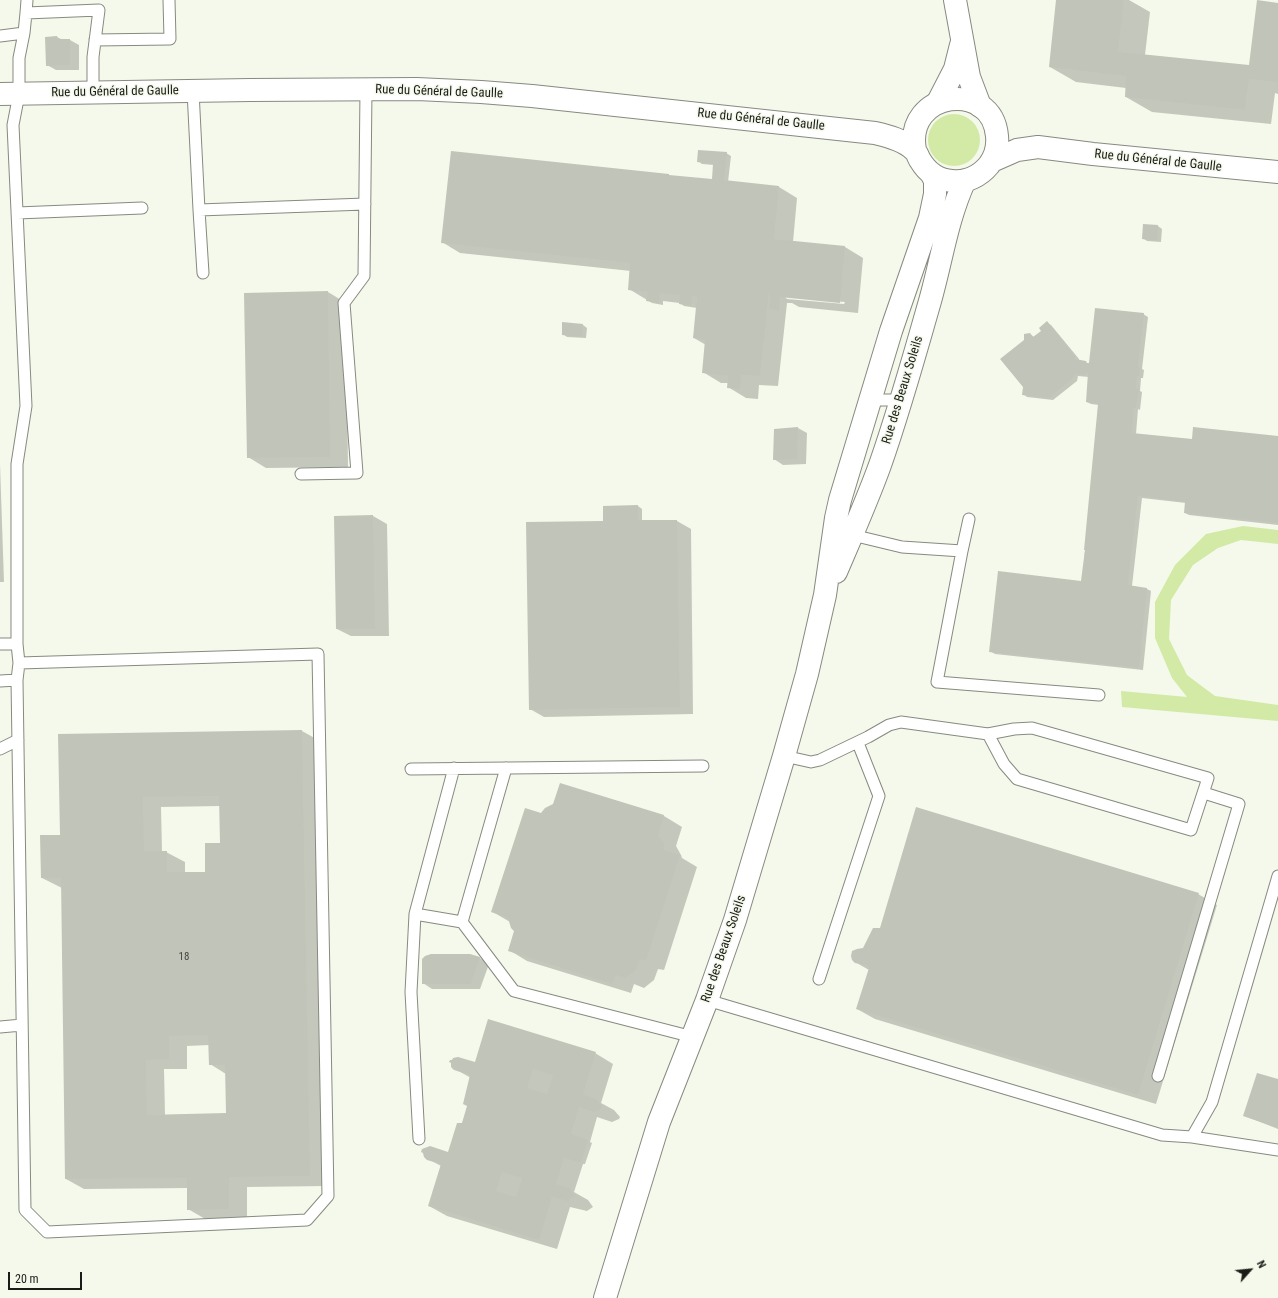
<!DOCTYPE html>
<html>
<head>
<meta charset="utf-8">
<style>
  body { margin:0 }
  #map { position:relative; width:1278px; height:1298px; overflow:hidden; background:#f4f9ec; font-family:"Roboto Condensed",sans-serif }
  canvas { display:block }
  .north { position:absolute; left:1230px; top:1250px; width:40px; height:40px; -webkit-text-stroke:3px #f4f9ec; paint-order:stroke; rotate:63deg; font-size:11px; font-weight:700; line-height:16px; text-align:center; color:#1a1c17 }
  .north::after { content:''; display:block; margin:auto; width:14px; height:18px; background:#1a1c17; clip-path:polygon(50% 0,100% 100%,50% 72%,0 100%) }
  .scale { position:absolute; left:8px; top:1272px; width:74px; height:18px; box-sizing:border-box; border:2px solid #1a1c17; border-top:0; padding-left:5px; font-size:12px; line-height:14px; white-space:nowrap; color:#1a1c17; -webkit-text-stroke:3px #f4f9ec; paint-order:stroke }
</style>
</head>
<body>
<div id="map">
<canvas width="1278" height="1298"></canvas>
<div class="north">N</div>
<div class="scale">20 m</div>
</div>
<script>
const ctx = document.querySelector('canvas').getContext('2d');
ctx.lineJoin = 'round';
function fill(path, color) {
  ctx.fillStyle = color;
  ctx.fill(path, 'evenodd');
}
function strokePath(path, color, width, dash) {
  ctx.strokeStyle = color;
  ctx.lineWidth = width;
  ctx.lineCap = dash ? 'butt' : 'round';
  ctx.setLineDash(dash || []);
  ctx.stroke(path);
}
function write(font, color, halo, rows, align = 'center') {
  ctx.font = font + ' "Roboto Condensed",sans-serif';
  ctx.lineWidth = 3;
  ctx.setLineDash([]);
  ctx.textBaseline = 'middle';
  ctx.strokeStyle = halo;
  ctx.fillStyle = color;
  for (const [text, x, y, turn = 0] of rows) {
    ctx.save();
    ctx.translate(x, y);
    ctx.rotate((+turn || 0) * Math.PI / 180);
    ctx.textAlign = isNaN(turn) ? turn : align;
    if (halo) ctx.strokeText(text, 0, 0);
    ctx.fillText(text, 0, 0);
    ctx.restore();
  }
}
fill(new Path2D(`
  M928 140a26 26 0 1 1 52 0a26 26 0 1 1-52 0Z
  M 1243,526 L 1278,530 L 1278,544 L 1241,540 L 1218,548 L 1193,565 L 1171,600 L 1169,639 L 1187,675 L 1215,696 L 1278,705 L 1278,721 L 1122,707 L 1121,691 L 1187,697 L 1172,678 L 1155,638 L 1155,602 L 1175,565 L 1206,534 Z`), '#d2eaa6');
fill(new Path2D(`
  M 1057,0 L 1129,0 L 1150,12 L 1145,55 L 1250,66 L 1278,4 L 1278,94 L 1275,93 L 1271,124 L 1152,112 L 1126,97 L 1126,88 L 1076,82 L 1050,67 Z
  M 57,37 L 63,40 L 70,40 L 79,45 L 79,70 L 56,70 L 47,65 Z
  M 726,153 L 731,156 L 728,182 L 779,187 L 797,198 L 793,242 L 845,247 L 863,258 L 858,313 L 799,307 L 792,303 L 787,303 L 778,386 L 759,385 L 758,399 L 746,398 L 728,387 L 728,383 L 721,383 L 703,372 L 706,345 L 694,338 L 697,308 L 684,306 L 680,303 L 663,301 L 663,305 L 652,303 L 629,289 L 631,271 L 460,253 L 442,242 L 713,180 L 714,165 L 702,164 L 698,161 ZM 785,297 L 845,302 L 844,304 L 787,299 Z
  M 1158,226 L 1162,229 L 1161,242 L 1147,241 L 1143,238 Z
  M 328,292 L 346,303 L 348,467 L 266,468 L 248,457 Z
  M 1143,314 L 1148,317 L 1142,369 L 1144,370 L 1143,378 L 1141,378 L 1140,391 L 1142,392 L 1140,410 L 1138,409 L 1136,434 L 1192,440 L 1278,437 L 1278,525 L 1189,515 L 1185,513 L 1186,503 L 1142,498 L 1132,586 L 1147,589 L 1151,591 L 1143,670 L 995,654 L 990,651 L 1082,582 L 1099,405 L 1091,404 L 1087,402 L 1089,377 L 1078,376 L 1077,381 L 1053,400 L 1027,397 L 1023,394 L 1025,340 L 1030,334 L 1034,337 L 1043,331 L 1047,323 L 1051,325 L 1079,359 L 1079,361 L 1090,364 Z
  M 583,325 L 587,328 L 586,338 L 567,337 L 563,334 Z
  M 798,428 L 807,433 L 806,464 L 783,465 L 774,459 Z
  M 0,464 L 4,582 L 0,582 Z
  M 638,506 L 642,509 L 642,522 L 677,521 L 691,529 L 693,714 L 544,717 L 530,709 L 607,522 Z
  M 373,516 L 387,524 L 389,636 L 351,636 L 337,629 L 335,517 Z
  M 302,731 L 320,741 L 327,1186 L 247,1187 L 247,1219 L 207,1220 L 188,1209 L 188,1188 L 84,1189 L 66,1179 L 62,888 L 42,878 L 61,836 L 59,735 ZM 221,806 L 221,844 L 206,873 L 185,873 L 185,862 L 166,852 L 162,852 L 161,807 ZM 209,1045 L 210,1064 L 226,1074 L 227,1114 L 165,1115 L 164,1069 L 187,1069 L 187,1046 Z
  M 560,784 L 664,816 L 682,827 L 676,846 L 681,855 L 682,858 L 697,867 L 664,970 L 658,969 L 654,980 L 644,988 L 634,984 L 631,993 L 527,961 L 509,950 L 515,930 L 510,922 L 493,912 L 541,814 L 554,805 Z
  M 1198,894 L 1217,905 L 1156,1104 L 875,1019 L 857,1009 L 869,970 L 855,962 L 864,949 L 881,929 Z
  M 470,955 L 480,958 L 489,964 L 480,989 L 432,989 L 423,983 Z
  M 595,1053 L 613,1064 L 601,1103 L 614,1110 L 620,1117 L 619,1119 L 612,1122 L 597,1117 L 590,1142 L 592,1143 L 585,1164 L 583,1164 L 574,1192 L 588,1200 L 593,1207 L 587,1211 L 570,1207 L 557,1249 L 447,1216 L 429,1206 L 441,1166 L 428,1159 L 448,1153 L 462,1124 L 468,1106 L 471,1078 L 455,1069 L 475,1064 Z
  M 1278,1081 L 1278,1129 L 1245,1116 Z`), '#0003');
fill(new Path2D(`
  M 1056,0 L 1124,0 L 1118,52 L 1120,52 L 1249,65 L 1257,0 L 1278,3 L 1278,82 L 1249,79 L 1245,110 L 1125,97 L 1126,76 L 1049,67 Z
  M 57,36 L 58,39 L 70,39 L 70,65 L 46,66 L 45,37 Z
  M 698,150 L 727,152 L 724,180 L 779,186 L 774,239 L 845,246 L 840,303 L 780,297 L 779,311 L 769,309 L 770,293 L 769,293 L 760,376 L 741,375 L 740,389 L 727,388 L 728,376 L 702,373 L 705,340 L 693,338 L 697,297 L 692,296 L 691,306 L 679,304 L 680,295 L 660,293 L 659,303 L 646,301 L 648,292 L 628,290 L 630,263 L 441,243 L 451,151 L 669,174 L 669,175 L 712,179 L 713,164 L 697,162 Z
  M 1143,224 L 1158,225 L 1157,241 L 1142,239 Z
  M 328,291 L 330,457 L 247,458 L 244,293 Z
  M 1095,308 L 1144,313 L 1138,367 L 1140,367 L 1139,376 L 1137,376 L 1136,389 L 1139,389 L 1136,408 L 1134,407 L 1132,433 L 1192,439 L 1193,427 L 1278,436 L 1278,523 L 1184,513 L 1185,502 L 1138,496 L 1128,585 L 1147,588 L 1139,668 L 989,652 L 998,571 L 1081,581 L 1085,550 L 1084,550 L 1098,404 L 1086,402 L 1088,373 L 1085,373 L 1085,375 L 1074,374 L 1073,378 L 1049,398 L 1022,395 L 1023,387 L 1000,359 L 1024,340 L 1024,334 L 1030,333 L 1033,337 L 1041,331 L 1039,328 L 1047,321 L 1075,356 L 1075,359 L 1086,361 L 1087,363 L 1089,363 Z
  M 562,322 L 583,324 L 582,337 L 562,335 Z
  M 798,427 L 797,459 L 773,460 L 774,429 Z
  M 638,505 L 638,520 L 677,520 L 680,707 L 529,710 L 526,522 L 603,521 L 603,506 Z
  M 373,515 L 375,629 L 336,629 L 334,516 Z
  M 302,730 L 310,1176 L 229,1177 L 229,1209 L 187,1210 L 187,1178 L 65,1179 L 61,878 L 41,878 L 40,835 L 60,835 L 58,734 ZM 219,796 L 220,843 L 205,843 L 205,872 L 167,872 L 167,851 L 144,851 L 143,797 ZM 208,1035 L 209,1065 L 225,1065 L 226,1113 L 147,1115 L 146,1060 L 169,1059 L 169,1036 Z
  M 560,783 L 664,815 L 658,835 L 664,844 L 664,850 L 680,855 L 646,961 L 640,959 L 636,970 L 625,978 L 616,975 L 612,984 L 508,951 L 514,931 L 511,928 L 508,918 L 491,912 L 525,808 L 541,813 L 545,808 L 553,804 Z
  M 916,807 L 1199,893 L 1138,1095 L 856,1009 L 869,968 L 867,965 L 855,963 L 852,960 L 851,956 L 852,951 L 857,949 L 863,948 L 873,928 L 880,928 Z
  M 431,954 L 470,954 L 480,957 L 471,984 L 422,984 L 422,959 L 425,956 Z
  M 488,1019 L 596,1052 L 583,1094 L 596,1099 L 602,1106 L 601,1109 L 593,1112 L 579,1107 L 571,1134 L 588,1140 L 582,1160 L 581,1163 L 564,1158 L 556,1184 L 569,1188 L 575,1196 L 574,1198 L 572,1197 L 568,1201 L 552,1197 L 539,1240 L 428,1206 L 441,1164 L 427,1160 L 424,1157 L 423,1153 L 421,1152 L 422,1149 L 430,1146 L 448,1152 L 457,1123 L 462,1123 L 467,1106 L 463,1104 L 470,1075 L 454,1070 L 451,1067 L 451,1063 L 449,1062 L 450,1060 L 452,1060 L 453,1058 L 458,1057 L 475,1062 ZM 533,1069 L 553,1075 L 547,1094 L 527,1088 ZM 502,1172 L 522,1178 L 516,1197 L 496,1191 Z
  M 1257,1073 L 1278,1079 L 1278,1128 L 1243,1116 Z`), '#c0c4b9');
const service = new Path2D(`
  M 26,13 L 27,0
  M 0,36 L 24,33
  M 95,40 L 170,39 L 169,0
  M 193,91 L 199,210 L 365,204
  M 199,210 L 203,273
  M 17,213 L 142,208
  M 870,400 L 901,400
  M 301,474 L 357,473 L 344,303 L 364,276 L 366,90
  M 848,534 L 902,547 L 962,551 L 937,682 L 1099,695
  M 962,551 L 969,519
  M 0,644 L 17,644 L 19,663 L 17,680 L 0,681
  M 17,644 L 17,464 L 26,406 L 13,125 L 19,94 L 19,58 L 24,33 L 26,13 L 99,10 L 93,57 L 93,93
  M 17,680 L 25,1210 L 47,1232 L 307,1220 L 328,1196 L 318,654 L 19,663
  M 0,749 L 18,740
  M 784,756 L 811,762 L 820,760 L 868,737 L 889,725 L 901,722 L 988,734 L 1014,729 L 1032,728 L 1208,778 L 1191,830 L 1017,779 L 1004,764 L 988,734
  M 454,768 L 415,914 L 462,922 L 506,768
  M 411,769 L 703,766
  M 415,914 L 411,992 L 419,1139
  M 462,922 L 514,991 L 693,1037
  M 819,979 L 879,796 L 858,743
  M 707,1000 L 1162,1135 L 1192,1137 L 1278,1150
  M 0,1027 L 22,1025
  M 1158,1076 L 1239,804 L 1204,793
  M 1192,1137 L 1212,1102 L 1278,876`);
const tertiary = new Path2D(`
  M 955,0 L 969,77 L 980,106
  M 938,102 L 955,69 L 961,45`);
const secondary = new Path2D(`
  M 0,94 L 250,90 L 417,89 L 481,92 L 532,96 L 875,133 C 888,136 904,140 914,150 C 917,152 918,157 920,160 C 927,172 938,180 952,181 C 966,183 980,176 989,165 C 995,157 998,146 997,136 C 992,79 904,91 915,150
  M 992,161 L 1017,150 L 1038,147 L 1093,154 L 1278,172
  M 836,572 C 851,537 867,501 880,465 C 898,414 913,361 928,308 C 941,265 946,221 965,180
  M 605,1298 L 659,1122 L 707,1000 L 735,920 L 784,756 L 807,674 L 825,595 L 836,518 L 840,500 L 891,331 L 930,218 L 935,194 L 935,180 L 932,175`);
strokePath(service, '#868a7f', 13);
strokePath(tertiary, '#868a7f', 24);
strokePath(secondary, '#868a7f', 24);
strokePath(service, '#fff', 11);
strokePath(tertiary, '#fff', 22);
strokePath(secondary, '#fff', 22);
write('11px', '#444640', null, [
  ["18",184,957]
]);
write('13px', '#1a1c17', '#f4f9ec', [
  ["Rue du Général de Gaulle",115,92,-1],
  ["Rue du Général de Gaulle",439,92,2],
  ["Rue du Général de Gaulle",761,120,6],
  ["Rue du Général de Gaulle",1158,161,6],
  ["Rue des Beaux Soleils",903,390,-73],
  ["Rue des Beaux Soleils",724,949,-71]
]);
</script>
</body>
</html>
